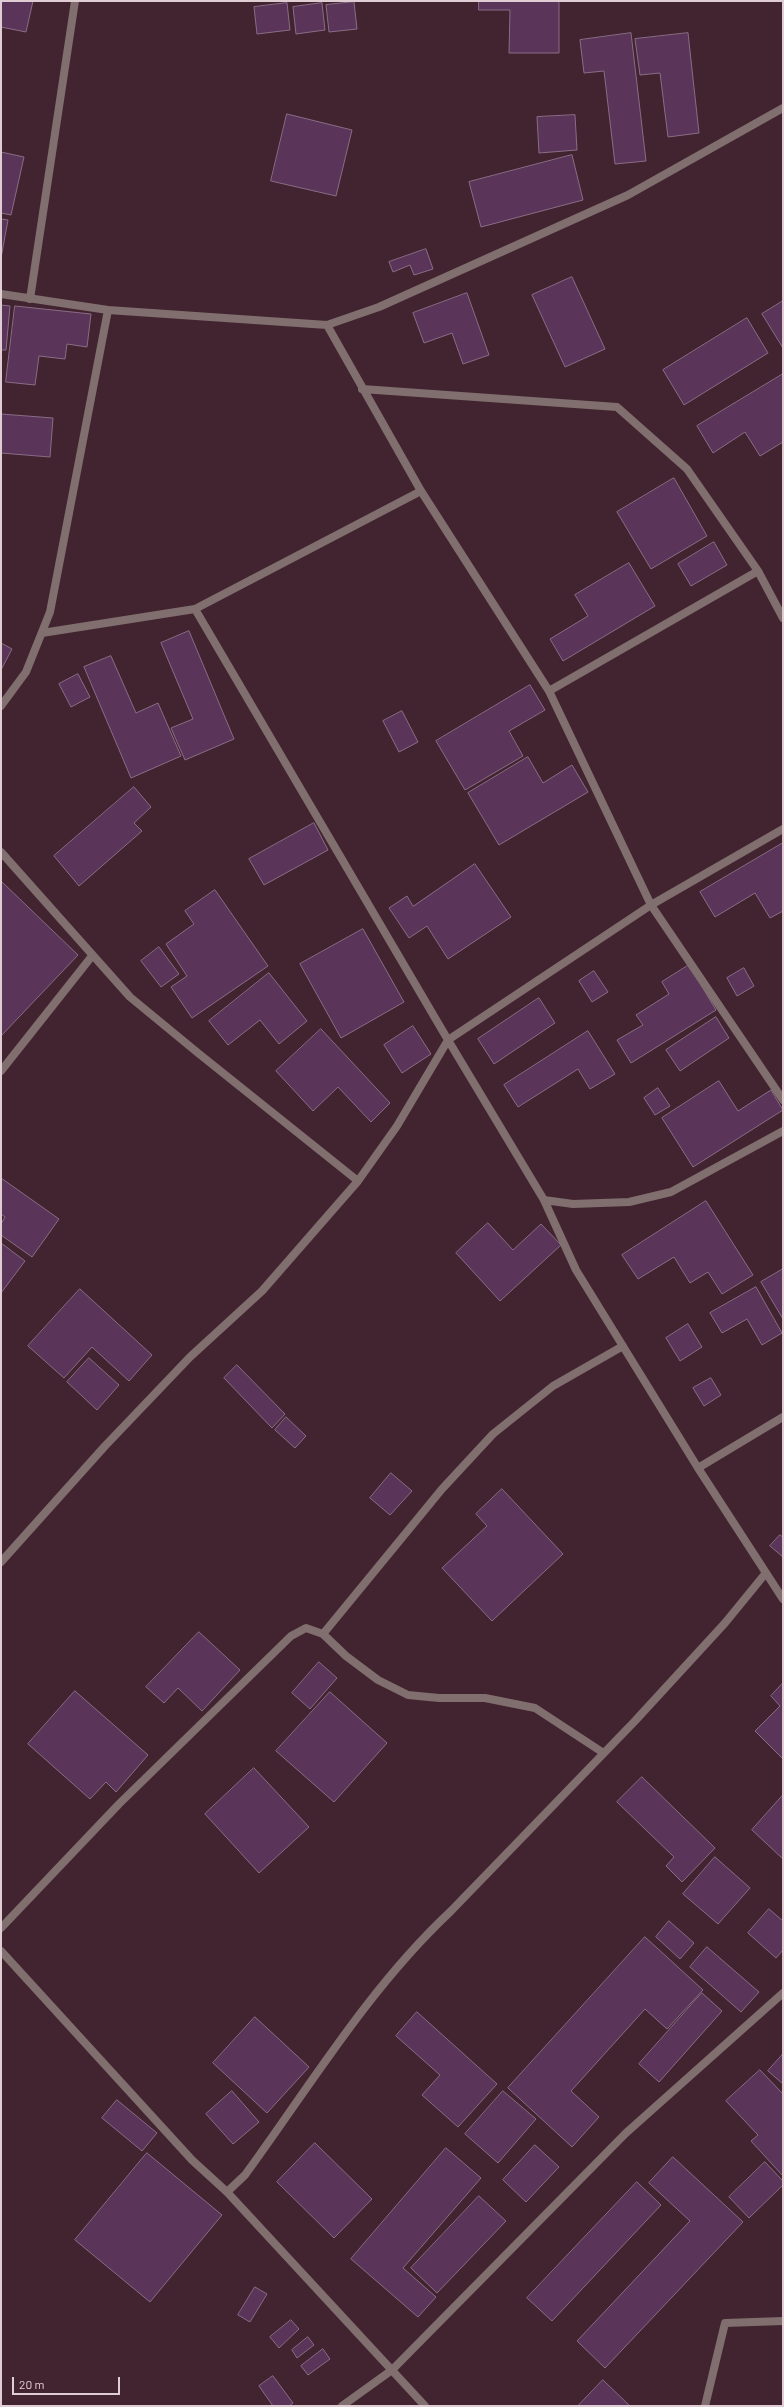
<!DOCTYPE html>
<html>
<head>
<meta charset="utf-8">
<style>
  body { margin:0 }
  #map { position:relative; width:784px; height:2407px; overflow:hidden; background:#422430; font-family:Barlow,sans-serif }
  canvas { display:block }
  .frame { position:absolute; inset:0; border:2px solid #e0ccd3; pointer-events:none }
  .scale { position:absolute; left:12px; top:2377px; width:108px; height:18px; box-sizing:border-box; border:2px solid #e0ccd3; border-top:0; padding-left:5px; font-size:12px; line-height:14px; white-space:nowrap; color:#e0ccd3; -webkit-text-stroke:3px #422430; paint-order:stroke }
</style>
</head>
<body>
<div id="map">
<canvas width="784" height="2407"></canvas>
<div class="frame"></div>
<div class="scale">20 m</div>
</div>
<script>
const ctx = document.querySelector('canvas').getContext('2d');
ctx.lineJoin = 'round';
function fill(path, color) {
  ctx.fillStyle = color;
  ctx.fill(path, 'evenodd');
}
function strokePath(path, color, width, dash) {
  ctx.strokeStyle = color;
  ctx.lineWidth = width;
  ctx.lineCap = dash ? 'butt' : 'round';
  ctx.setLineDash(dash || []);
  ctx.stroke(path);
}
const building = new Path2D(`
  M 1,1 L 33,1 L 26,32 L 1,27 Z
  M 479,1 L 559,1 L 559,53 L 509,53 L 510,10 L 479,10 Z
  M 354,2 L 357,29 L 329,32 L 326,5 Z
  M 287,3 L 290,30 L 257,34 L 254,7 Z
  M 322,3 L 325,30 L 296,34 L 293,7 Z
  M 631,33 L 646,161 L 615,164 L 604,71 L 584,73 L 580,40 Z
  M 688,33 L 699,133 L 668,137 L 660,73 L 640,75 L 635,39 Z
  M 287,114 L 352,130 L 336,196 L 271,181 Z
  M 575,115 L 577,150 L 539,153 L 537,117 Z
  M 1,152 L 24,157 L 11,215 L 1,213 Z
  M 572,155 L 583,200 L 481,227 L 469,182 Z
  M 1,219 L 8,220 L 1,258 Z
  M 426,249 L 433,269 L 414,275 L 410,265 L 393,272 L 389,262 Z
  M 572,277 L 605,349 L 565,367 L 532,295 Z
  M 467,293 L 489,355 L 463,364 L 452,333 L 424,343 L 413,313 Z
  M 783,301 L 783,348 L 762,314 Z
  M 1,305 L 10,306 L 6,350 L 1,350 Z
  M 15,306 L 91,314 L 87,347 L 67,344 L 65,359 L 39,356 L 35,385 L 6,382 Z
  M 747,318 L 768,353 L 684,405 L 663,370 Z
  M 783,374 L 783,442 L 760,456 L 745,432 L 713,453 L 697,426 Z
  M 1,414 L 53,418 L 50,457 L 1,453 Z
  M 674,478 L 707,536 L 651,569 L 617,512 Z
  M 714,542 L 727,565 L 691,586 L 678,564 Z
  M 629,563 L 655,606 L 563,661 L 550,639 L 588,616 L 575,595 Z
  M 189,631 L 234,739 L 185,760 L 171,728 L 193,719 L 161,643 Z
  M 1,643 L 12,649 L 1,670 Z
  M 111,656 L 136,713 L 158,703 L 181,756 L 131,778 L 84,667 Z
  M 78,674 L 90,697 L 71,707 L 59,684 Z
  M 530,685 L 545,710 L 509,731 L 523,756 L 465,790 L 436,741 Z
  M 402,711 L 418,742 L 399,752 L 383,721 Z
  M 528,757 L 543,783 L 572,765 L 588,792 L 499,845 L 468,793 Z
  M 134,787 L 151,807 L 134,823 L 142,831 L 79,886 L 54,856 Z
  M 314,823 L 328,850 L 264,885 L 249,859 Z
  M 783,843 L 783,911 L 770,918 L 755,893 L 715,917 L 700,892 Z
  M 475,864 L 511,917 L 448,959 L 427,926 L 409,938 L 389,908 L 407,896 L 413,906 Z
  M 1,881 L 78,955 L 1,1036 Z
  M 215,890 L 268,966 L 192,1018 L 171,987 L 187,976 L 166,944 L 194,924 L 185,911 Z
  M 363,929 L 404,1002 L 341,1038 L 300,964 Z
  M 159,947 L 179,974 L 161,987 L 141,961 Z
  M 689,965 L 716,1010 L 631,1063 L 617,1040 L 643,1025 L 636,1015 L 669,994 L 662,982 Z
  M 744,968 L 754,986 L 737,996 L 727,978 Z
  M 594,971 L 608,992 L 592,1002 L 579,981 Z
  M 269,973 L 307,1021 L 279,1044 L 260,1020 L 228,1045 L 209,1021 Z
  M 539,998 L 555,1023 L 494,1064 L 478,1039 Z
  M 716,1017 L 729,1038 L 680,1071 L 666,1050 Z
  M 413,1026 L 431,1054 L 402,1073 L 384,1045 Z
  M 321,1029 L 390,1103 L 371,1122 L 338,1087 L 313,1111 L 276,1071 Z
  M 588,1031 L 615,1074 L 590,1089 L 578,1069 L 518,1107 L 504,1085 Z
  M 719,1081 L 738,1111 L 771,1090 L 783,1110 L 693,1167 L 662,1118 Z
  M 658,1088 L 670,1106 L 655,1115 L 644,1098 Z
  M 1,1178 L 59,1219 L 32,1257 L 1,1235 L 1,1224 L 5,1217 L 1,1214 Z
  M 706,1201 L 753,1275 L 722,1294 L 708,1272 L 690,1283 L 674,1257 L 638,1279 L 622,1255 Z
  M 488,1223 L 513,1250 L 541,1224 L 561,1245 L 500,1301 L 456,1253 Z
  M 1,1243 L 25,1261 L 1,1293 Z
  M 783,1269 L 783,1319 L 761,1282 Z
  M 756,1287 L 782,1333 L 762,1345 L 747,1319 L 722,1333 L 710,1313 Z
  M 80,1289 L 152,1355 L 129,1381 L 92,1347 L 64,1378 L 28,1346 Z
  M 688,1324 L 702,1347 L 680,1361 L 666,1338 Z
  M 89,1358 L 119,1385 L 97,1410 L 67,1382 Z
  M 237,1365 L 285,1414 L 272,1428 L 224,1378 Z
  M 711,1378 L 721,1395 L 704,1406 L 693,1388 Z
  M 286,1417 L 306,1436 L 295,1448 L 275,1430 Z
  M 391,1473 L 412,1491 L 390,1515 L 370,1498 Z
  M 502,1489 L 563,1554 L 492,1621 L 442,1568 L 487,1526 L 476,1514 Z
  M 780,1535 L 783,1537 L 783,1557 L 770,1546 Z
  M 199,1632 L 240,1670 L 202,1711 L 178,1688 L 164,1703 L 146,1687 Z
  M 319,1662 L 337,1678 L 310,1709 L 292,1693 Z
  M 783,1683 L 783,1759 L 755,1731 L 780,1706 L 771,1696 Z
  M 75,1691 L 148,1755 L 116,1792 L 106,1782 L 90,1799 L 28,1744 Z
  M 330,1692 L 387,1743 L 334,1802 L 276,1751 Z
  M 254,1768 L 309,1827 L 259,1873 L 205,1814 Z
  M 642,1777 L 715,1848 L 682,1882 L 666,1866 L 674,1857 L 617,1802 Z
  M 783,1795 L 783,1859 L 752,1830 Z
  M 715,1857 L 750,1888 L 718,1924 L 683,1894 Z
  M 769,1909 L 783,1921 L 783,1950 L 776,1958 L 748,1933 Z
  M 669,1921 L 694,1943 L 680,1959 L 656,1937 Z
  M 645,1937 L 703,1990 L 667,2029 L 645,2009 L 571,2091 L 599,2117 L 572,2147 L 508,2088 Z
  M 707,1947 L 759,1992 L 741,2012 L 690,1967 Z
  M 702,1993 L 722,2011 L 659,2082 L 639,2064 Z
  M 417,2012 L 497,2084 L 458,2127 L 422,2095 L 440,2075 L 396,2036 Z
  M 255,2017 L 309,2067 L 267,2113 L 213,2063 Z
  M 783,2054 L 783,2084 L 768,2071 Z
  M 760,2070 L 783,2094 L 783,2176 L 751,2141 L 758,2135 L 726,2101 Z
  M 232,2091 L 259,2122 L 233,2144 L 206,2114 Z
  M 503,2091 L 536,2119 L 498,2163 L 465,2134 Z
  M 117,2100 L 157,2133 L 142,2151 L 102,2118 Z
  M 315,2143 L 372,2199 L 334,2238 L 277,2182 Z
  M 535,2145 L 559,2167 L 526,2202 L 503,2180 Z
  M 446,2148 L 481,2178 L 403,2268 L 436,2297 L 418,2317 L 351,2259 Z
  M 147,2153 L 222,2215 L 150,2302 L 75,2240 Z
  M 673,2157 L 743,2222 L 605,2368 L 577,2341 L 690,2221 L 649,2183 Z
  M 765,2162 L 783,2181 L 783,2185 L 749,2218 L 729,2197 Z
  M 637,2182 L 661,2205 L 552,2321 L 527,2298 Z
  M 479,2196 L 506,2221 L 437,2293 L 411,2268 Z
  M 255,2287 L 267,2294 L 250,2322 L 238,2315 Z
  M 291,2320 L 299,2329 L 279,2348 L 270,2337 Z
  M 308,2337 L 314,2345 L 297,2358 L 292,2350 Z
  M 323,2349 L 330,2359 L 308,2375 L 301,2366 Z
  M 273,2376 L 293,2403 L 289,2406 L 273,2406 L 259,2386 Z
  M 603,2380 L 630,2406 L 578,2406 Z`);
fill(building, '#5b3459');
strokePath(building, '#886d86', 1);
strokePath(new Path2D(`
  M 1,294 L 108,310 L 327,325 L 379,307 L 628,195 L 783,108
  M 30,299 L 75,1
  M 327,325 L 421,491 L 549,691 L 651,905 L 783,1100
  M 362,389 L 617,407 L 687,469 L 758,571 L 783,618
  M 195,609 L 448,1040 L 651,905 L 783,829
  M 42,633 L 195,609 L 421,491
  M 549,691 L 758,571
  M 1,706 L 26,672 L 50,612 L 108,310
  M 1,852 L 130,997 L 198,1053 L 358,1181 L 397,1126 L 448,1040 L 544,1200 L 576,1270 L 698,1468
  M 1,1071 L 92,956
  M 544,1200 L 573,1204 L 629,1202 L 671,1192 L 783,1131
  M 783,1417 L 698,1468 L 783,1599
  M 1,1562 L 105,1446 L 190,1357 L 262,1291 L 358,1181
  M 323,1634 L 442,1489 L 493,1434 L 553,1386 L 623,1346
  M 1,1928 L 119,1804 L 291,1636 L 306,1628 L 323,1634 L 346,1656 L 378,1680 L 408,1695 L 439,1698 L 485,1698 L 535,1708 L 602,1752
  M 1,1951 L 192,2160 L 227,2192 L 245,2175 C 310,2086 369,1988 450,1912 L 634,1722 L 725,1623 L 765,1574
  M 227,2192 L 425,2406
  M 342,2406 L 392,2370 L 626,2133 L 783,1993
  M 705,2406 L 725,2323 L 783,2321`), '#806f6e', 8);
</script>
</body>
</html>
